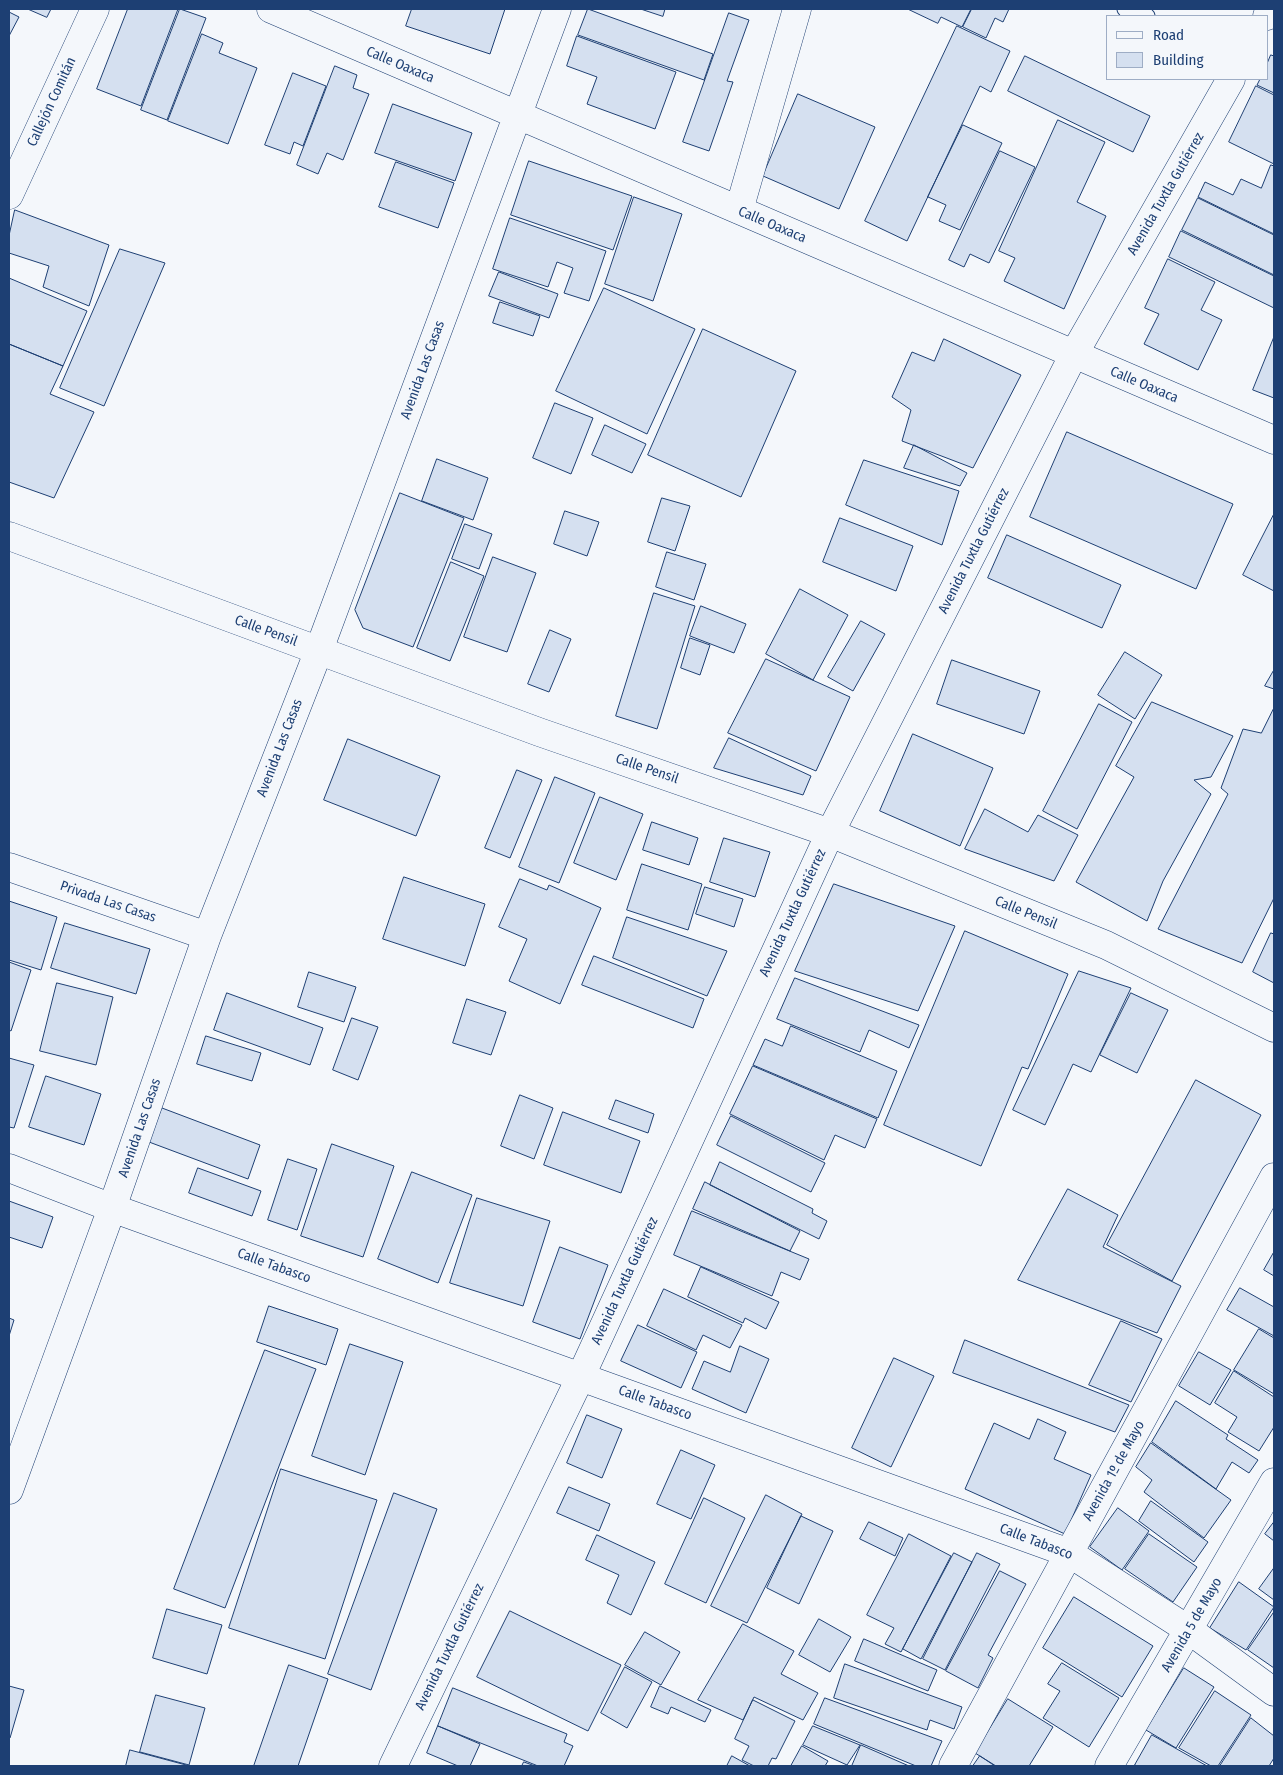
<!DOCTYPE html>
<html>
<head>
<meta charset="utf-8">
<style>
  body { margin:0 }
  #map { position:relative; width:1283px; height:1775px; overflow:hidden; background:#f4f7fb; font-family:"Fira Sans Condensed",sans-serif }
  canvas { display:block }
  .frame { position:absolute; inset:0; border:10px solid #1d3f73; pointer-events:none }
  .legend { position:absolute; left:1106px; top:15px; width:162px; height:65px; box-sizing:border-box; background:#f4f7fb; border:1px solid #9eadc5; margin:0; padding:6px 9px; list-style:none; font-size:15px; color:#1d3f73 }
  .legend li { display:flex; align-items:center; gap:10px; height:25px }
  .legend b { width:25px; border:1px solid #9eadc5 }
</style>
</head>
<body>
<div id="map">
<canvas width="1283" height="1775"></canvas>
<div class="frame"></div>
<ul class="legend">
<li><b style="height:6px;background:#f4f7fb"></b>Road</li>
<li><b style="height:14px;background:#d5e0f0"></b>Building</li>
</ul>
</div>
<script>
const ctx = document.querySelector('canvas').getContext('2d');
ctx.lineJoin = 'round';
function fill(path, color) {
  ctx.fillStyle = color;
  ctx.fill(path, 'evenodd');
}
function strokePath(path, color, width, dash) {
  ctx.strokeStyle = color;
  ctx.lineWidth = width;
  ctx.lineCap = dash ? 'butt' : 'round';
  ctx.setLineDash(dash || []);
  ctx.stroke(path);
}
function write(font, color, halo, rows, align = 'center') {
  ctx.font = font + ' "Fira Sans Condensed",sans-serif';
  ctx.lineWidth = 4;
  ctx.setLineDash([]);
  ctx.textBaseline = 'middle';
  ctx.strokeStyle = halo;
  ctx.fillStyle = color;
  for (const [text, x, y, turn = 0] of rows) {
    ctx.save();
    ctx.translate(x, y);
    ctx.rotate((+turn || 0) * Math.PI / 180);
    ctx.textAlign = isNaN(turn) ? turn : align;
    if (halo) ctx.strokeText(text, 0, 0);
    ctx.fillText(text, 0, 0);
    ctx.restore();
  }
}
const building = new Path2D(`
  M 28,9 L 51,9 L 47,17 Z
  M 128,9 L 178,9 L 141,106 L 97,89 Z
  M 180,9 L 206,18 L 167,120 L 141,110 Z
  M 412,9 L 505,9 L 490,54 L 406,26 Z
  M 588,9 L 713,54 L 704,80 L 578,35 Z
  M 641,9 L 665,9 L 663,16 Z
  M 908,9 L 971,9 L 962,27 L 941,17 L 938,23 Z
  M 972,9 L 1009,9 L 1003,22 L 995,18 L 986,38 L 963,27 Z
  M 9,12 L 19,17 L 9,36 Z
  M 729,13 L 749,20 L 727,81 L 733,82 L 709,151 L 683,142 Z
  M 957,26 L 1010,51 L 991,92 L 980,86 L 907,241 L 865,221 Z
  M 202,34 L 223,43 L 219,53 L 257,68 L 228,144 L 168,121 Z
  M 577,36 L 676,72 L 655,129 L 587,104 L 597,77 L 567,66 Z
  M 1271,55 L 1274,56 L 1274,93 L 1257,85 L 1260,79 L 1267,79 L 1267,64 Z
  M 1025,56 L 1150,116 L 1133,152 L 1008,91 Z
  M 335,66 L 357,75 L 353,88 L 369,94 L 343,160 L 327,153 L 318,174 L 297,165 Z
  M 293,73 L 326,86 L 303,146 L 294,142 L 290,154 L 265,145 Z
  M 1256,86 L 1274,95 L 1274,164 L 1229,142 Z
  M 798,94 L 875,127 L 839,209 L 763,176 Z
  M 393,104 L 472,133 L 455,181 L 375,153 Z
  M 1058,120 L 1105,142 L 1077,202 L 1106,216 L 1064,309 L 1004,281 L 1015,258 L 999,251 Z
  M 963,125 L 1002,143 L 960,230 L 939,221 L 946,205 L 928,197 Z
  M 1000,151 L 1035,167 L 989,263 L 970,254 L 964,267 L 949,260 Z
  M 529,161 L 632,196 L 613,250 L 511,215 Z
  M 396,162 L 454,183 L 438,228 L 379,207 Z
  M 1271,165 L 1274,166 L 1274,234 L 1198,197 L 1205,182 L 1233,195 L 1241,179 L 1261,188 Z
  M 634,197 L 682,214 L 653,301 L 605,284 Z
  M 1198,198 L 1274,235 L 1274,275 L 1182,230 Z
  M 15,210 L 109,245 L 89,306 L 43,287 L 49,266 L 9,253 L 9,236 Z
  M 510,218 L 606,251 L 589,301 L 564,293 L 573,268 L 557,262 L 548,287 L 493,269 Z
  M 1181,231 L 1274,276 L 1274,308 L 1169,257 Z
  M 120,249 L 165,263 L 104,406 L 60,388 Z
  M 1168,259 L 1215,282 L 1201,310 L 1222,320 L 1198,370 L 1144,344 L 1159,314 L 1145,308 Z
  M 499,272 L 558,294 L 549,318 L 489,296 Z
  M 9,278 L 87,311 L 63,366 L 9,344 Z
  M 604,288 L 695,329 L 647,434 L 556,391 Z
  M 500,302 L 540,316 L 533,336 L 493,323 Z
  M 703,329 L 796,371 L 741,497 L 648,455 Z
  M 1274,337 L 1274,398 L 1253,390 Z
  M 944,339 L 1021,375 L 973,468 L 902,441 L 911,410 L 892,397 L 912,352 L 934,361 Z
  M 9,344 L 63,366 L 50,394 L 94,412 L 54,498 L 9,482 Z
  M 555,403 L 593,418 L 571,474 L 533,458 Z
  M 605,425 L 646,444 L 632,473 L 592,455 Z
  M 1067,432 L 1233,504 L 1196,589 L 1030,517 Z
  M 914,445 L 967,473 L 960,486 L 904,468 Z
  M 437,459 L 488,478 L 473,520 L 422,501 Z
  M 864,460 L 959,491 L 942,545 L 846,505 Z
  M 400,493 L 464,518 L 413,647 L 363,628 L 355,610 Z
  M 662,498 L 690,506 L 675,551 L 648,542 Z
  M 565,511 L 599,522 L 587,556 L 554,544 Z
  M 1274,514 L 1274,591 L 1243,575 Z
  M 840,518 L 913,546 L 896,591 L 823,562 Z
  M 465,524 L 492,534 L 479,569 L 452,559 Z
  M 1007,535 L 1121,585 L 1102,628 L 988,578 Z
  M 667,552 L 706,564 L 694,600 L 656,587 Z
  M 493,557 L 536,573 L 507,652 L 464,637 Z
  M 451,562 L 484,576 L 450,661 L 417,648 Z
  M 800,589 L 848,615 L 813,680 L 766,654 Z
  M 654,593 L 695,606 L 657,729 L 616,716 Z
  M 701,606 L 746,624 L 734,653 L 690,636 Z
  M 861,621 L 885,634 L 853,691 L 828,677 Z
  M 550,630 L 571,639 L 549,692 L 528,684 Z
  M 690,638 L 710,645 L 700,675 L 681,668 Z
  M 1125,652 L 1162,675 L 1135,719 L 1098,695 Z
  M 766,659 L 850,697 L 816,771 L 728,733 Z
  M 952,660 L 1040,691 L 1024,734 L 937,704 Z
  M 1274,670 L 1274,689 L 1265,686 Z
  M 1152,702 L 1233,736 L 1211,777 L 1194,780 L 1211,794 L 1163,881 L 1147,921 L 1076,882 L 1134,777 L 1116,766 Z
  M 1099,704 L 1132,722 L 1077,829 L 1043,811 Z
  M 1274,708 L 1274,898 L 1242,963 L 1158,929 L 1228,794 L 1221,788 L 1243,729 L 1261,733 Z
  M 913,734 L 993,768 L 960,846 L 880,811 Z
  M 729,738 L 811,776 L 803,795 L 714,768 Z
  M 348,739 L 440,776 L 416,836 L 324,800 Z
  M 517,770 L 542,780 L 510,858 L 485,848 Z
  M 555,777 L 595,793 L 559,883 L 519,867 Z
  M 600,797 L 643,814 L 616,880 L 574,863 Z
  M 985,809 L 1028,832 L 1038,815 L 1078,835 L 1054,881 L 965,849 Z
  M 652,822 L 698,838 L 689,865 L 643,850 Z
  M 724,838 L 770,852 L 755,897 L 710,882 Z
  M 642,864 L 702,884 L 688,930 L 627,910 Z
  M 404,877 L 485,904 L 465,966 L 383,939 Z
  M 520,879 L 547,890 L 549,885 L 601,908 L 560,1004 L 509,981 L 527,939 L 499,927 Z
  M 834,884 L 955,926 L 918,1011 L 795,971 Z
  M 705,887 L 743,899 L 734,927 L 696,914 Z
  M 9,901 L 57,917 L 41,970 L 9,960 Z
  M 627,917 L 727,951 L 707,996 L 613,958 Z
  M 65,923 L 150,949 L 136,994 L 51,968 Z
  M 965,931 L 1068,974 L 1028,1069 L 1022,1067 L 981,1166 L 884,1125 Z
  M 1271,933 L 1274,934 L 1274,983 L 1253,972 Z
  M 594,956 L 704,999 L 693,1028 L 582,985 Z
  M 9,962 L 31,970 L 11,1031 L 9,1030 Z
  M 1079,971 L 1131,988 L 1091,1072 L 1073,1064 L 1045,1125 L 1013,1110 Z
  M 309,972 L 356,987 L 344,1022 L 298,1007 Z
  M 795,978 L 919,1025 L 909,1048 L 869,1030 L 860,1052 L 777,1019 Z
  M 57,983 L 113,997 L 96,1065 L 40,1051 Z
  M 227,993 L 323,1028 L 310,1065 L 214,1030 Z
  M 1131,993 L 1168,1010 L 1137,1073 L 1100,1055 Z
  M 467,999 L 506,1012 L 491,1055 L 453,1043 Z
  M 352,1018 L 378,1027 L 358,1080 L 333,1070 Z
  M 791,1026 L 897,1071 L 878,1118 L 753,1065 L 765,1039 L 782,1046 Z
  M 206,1036 L 261,1053 L 252,1081 L 197,1064 Z
  M 9,1058 L 34,1065 L 14,1128 L 9,1127 Z
  M 753,1066 L 877,1119 L 865,1148 L 835,1135 L 824,1160 L 730,1114 Z
  M 46,1076 L 101,1094 L 84,1145 L 29,1127 Z
  M 1196,1080 L 1261,1115 L 1172,1281 L 1107,1245 Z
  M 520,1095 L 553,1108 L 534,1159 L 501,1146 Z
  M 616,1100 L 654,1114 L 648,1133 L 609,1119 Z
  M 162,1108 L 260,1145 L 248,1179 L 149,1142 Z
  M 563,1112 L 640,1141 L 621,1193 L 544,1165 Z
  M 731,1116 L 825,1163 L 811,1192 L 717,1145 Z
  M 332,1144 L 394,1166 L 363,1257 L 301,1236 Z
  M 288,1159 L 317,1169 L 297,1230 L 268,1220 Z
  M 720,1162 L 813,1209 L 812,1213 L 827,1221 L 819,1239 L 710,1185 Z
  M 198,1168 L 261,1191 L 252,1216 L 189,1193 Z
  M 412,1172 L 472,1195 L 438,1283 L 378,1259 Z
  M 705,1182 L 800,1231 L 790,1251 L 693,1209 Z
  M 1068,1189 L 1118,1215 L 1103,1247 L 1181,1286 L 1157,1333 L 1018,1280 Z
  M 477,1198 L 550,1221 L 523,1306 L 450,1283 Z
  M 9,1201 L 53,1217 L 42,1248 L 9,1237 Z
  M 692,1211 L 809,1259 L 800,1280 L 781,1272 L 772,1296 L 674,1255 Z
  M 560,1247 L 608,1265 L 580,1339 L 533,1322 Z
  M 1274,1252 L 1274,1276 L 1264,1270 Z
  M 701,1267 L 779,1302 L 766,1329 L 745,1318 L 743,1323 L 688,1297 Z
  M 1240,1288 L 1274,1307 L 1274,1336 L 1227,1310 Z
  M 664,1289 L 742,1325 L 730,1348 L 703,1335 L 696,1350 L 647,1326 Z
  M 269,1306 L 338,1329 L 326,1365 L 257,1342 Z
  M 9,1318 L 14,1320 L 9,1336 Z
  M 1121,1321 L 1162,1339 L 1131,1402 L 1089,1385 Z
  M 638,1325 L 697,1352 L 681,1388 L 621,1361 Z
  M 1259,1329 L 1274,1338 L 1274,1394 L 1234,1370 Z
  M 965,1340 L 1129,1405 L 1115,1432 L 953,1373 Z
  M 350,1344 L 403,1362 L 365,1475 L 312,1456 Z
  M 740,1346 L 769,1359 L 746,1413 L 692,1389 L 704,1361 L 730,1372 Z
  M 265,1350 L 316,1369 L 225,1608 L 174,1589 Z
  M 1199,1352 L 1231,1370 L 1210,1405 L 1179,1386 Z
  M 894,1358 L 934,1376 L 891,1467 L 852,1448 Z
  M 1234,1371 L 1274,1397 L 1274,1427 L 1259,1451 L 1228,1432 L 1237,1417 L 1215,1403 Z
  M 1176,1401 L 1228,1435 L 1226,1439 L 1258,1460 L 1249,1473 L 1232,1462 L 1216,1489 L 1152,1442 Z
  M 587,1415 L 622,1429 L 602,1478 L 567,1463 Z
  M 1038,1419 L 1066,1432 L 1054,1459 L 1091,1475 L 1065,1534 L 965,1489 L 994,1423 L 1029,1439 Z
  M 1151,1443 L 1231,1500 L 1204,1538 L 1144,1492 L 1152,1480 L 1136,1467 Z
  M 681,1450 L 715,1465 L 691,1519 L 657,1504 Z
  M 281,1469 L 377,1500 L 325,1659 L 229,1628 Z
  M 569,1487 L 610,1504 L 599,1531 L 557,1513 Z
  M 394,1493 L 437,1509 L 371,1690 L 328,1674 Z
  M 766,1495 L 802,1514 L 747,1623 L 711,1606 Z
  M 704,1498 L 745,1518 L 706,1603 L 665,1584 Z
  M 1151,1501 L 1208,1542 L 1194,1562 L 1139,1521 Z
  M 1118,1508 L 1149,1531 L 1122,1570 L 1090,1547 Z
  M 801,1516 L 833,1531 L 799,1604 L 767,1588 Z
  M 869,1522 L 903,1538 L 895,1556 L 860,1539 Z
  M 1274,1522 L 1274,1541 L 1265,1534 Z
  M 909,1534 L 951,1556 L 901,1652 L 885,1644 L 894,1628 L 867,1615 Z
  M 1149,1534 L 1197,1567 L 1173,1602 L 1125,1569 Z
  M 597,1535 L 655,1562 L 631,1615 L 607,1603 L 619,1575 L 586,1560 Z
  M 954,1553 L 972,1562 L 921,1659 L 903,1649 Z
  M 977,1553 L 1000,1564 L 945,1670 L 923,1659 Z
  M 1274,1568 L 1274,1600 L 1259,1589 Z
  M 1000,1571 L 1026,1584 L 988,1655 L 993,1658 L 978,1688 L 946,1671 Z
  M 1239,1582 L 1274,1607 L 1246,1650 L 1210,1628 Z
  M 1074,1597 L 1153,1646 L 1122,1697 L 1043,1648 Z
  M 167,1609 L 222,1625 L 207,1674 L 153,1658 Z
  M 510,1611 L 621,1665 L 588,1731 L 477,1677 Z
  M 1274,1612 L 1274,1668 L 1248,1650 Z
  M 819,1619 L 851,1637 L 830,1672 L 799,1655 Z
  M 743,1624 L 794,1651 L 781,1674 L 818,1693 L 803,1720 L 754,1697 L 743,1720 L 698,1700 Z
  M 645,1632 L 680,1652 L 661,1685 L 625,1665 Z
  M 864,1639 L 937,1670 L 928,1691 L 855,1661 Z
  M 1062,1663 L 1119,1698 L 1089,1747 L 1043,1718 L 1060,1691 L 1048,1684 Z
  M 845,1664 L 962,1707 L 954,1729 L 930,1720 L 927,1730 L 834,1698 Z
  M 289,1665 L 328,1679 L 298,1766 L 254,1766 Z
  M 625,1667 L 652,1682 L 627,1728 L 601,1713 Z
  M 1184,1668 L 1214,1687 L 1176,1748 L 1146,1730 Z
  M 9,1686 L 24,1690 L 10,1738 L 9,1738 Z
  M 660,1686 L 711,1710 L 705,1722 L 671,1707 L 668,1714 L 651,1707 Z
  M 453,1688 L 567,1734 L 564,1742 L 573,1746 L 564,1766 L 538,1766 L 438,1726 Z
  M 1215,1691 L 1251,1715 L 1218,1766 L 1211,1766 L 1179,1748 Z
  M 156,1695 L 205,1708 L 189,1765 L 140,1752 Z
  M 825,1698 L 942,1741 L 931,1766 L 916,1766 L 814,1724 Z
  M 1008,1699 L 1053,1727 L 1029,1766 L 996,1766 L 975,1753 Z
  M 753,1700 L 795,1721 L 776,1759 L 772,1758 L 768,1766 L 754,1766 L 742,1760 L 749,1746 L 735,1739 Z
  M 1251,1718 L 1274,1736 L 1274,1758 L 1269,1766 L 1220,1766 Z
  M 438,1726 L 480,1744 L 470,1766 L 458,1766 L 427,1753 Z
  M 813,1726 L 860,1745 L 847,1765 L 803,1745 Z
  M 1152,1735 L 1207,1766 L 1138,1766 L 1135,1765 Z
  M 861,1745 L 909,1766 L 852,1766 Z
  M 802,1746 L 828,1761 L 825,1766 L 791,1766 Z
  M 130,1750 L 186,1765 L 185,1766 L 126,1766 Z
  M 732,1756 L 750,1766 L 727,1766 Z
  M 980,1756 L 995,1766 L 973,1766 Z
  M 524,1762 L 535,1766 L 522,1766 Z`);
fill(building, '#d5e0f0');
strokePath(building, '#1d3f73', 1);
const lane = new Path2D(`
  M 1125,9 L 1147,16`);
const street = new Path2D(`
  M 271,9 L 1274,440
  M 1267,16 L 1271,9
  M 9,195 L 95,9
  M 739,210 L 797,9
  M 9,867 L 207,936
  M 9,1168 L 112,1208 L 1069,1553 L 1189,1630 L 1274,1692
  M 9,1490 L 112,1208 L 207,936 L 319,650 L 557,9
  M 393,1766 L 581,1376 L 830,833 L 1074,354 L 1231,79
  M 953,1766 L 1274,1177
  M 1109,1766 L 1274,1482`);
const secondary = new Path2D(`
  M 9,536 L 539,732 L 830,833 L 1106,945 L 1274,1028`);
strokePath(lane, '#1d3f73', 17);
strokePath(street, '#1d3f73', 29);
strokePath(secondary, '#1d3f73', 29);
strokePath(lane, '#f4f7fb', 15);
strokePath(street, '#f4f7fb', 28);
strokePath(secondary, '#f4f7fb', 28);
write('14px', '#1d3f73', '#f4f7fb', [
  ["Calle Oaxaca",400,65,23],
  ["Callejón Comitán",52,102,-65],
  ["Avenida Tuxtla Gutiérrez",1166,194,-60],
  ["Calle Oaxaca",772,225,23],
  ["Avenida Las Casas",423,370,-70],
  ["Calle Oaxaca",1144,385,23],
  ["Avenida Tuxtla Gutiérrez",974,551,-63],
  ["Calle Pensil",266,631,20],
  ["Avenida Las Casas",280,748,-69],
  ["Calle Pensil",647,769,19],
  ["Privada Las Casas",108,902,19],
  ["Avenida Tuxtla Gutiérrez",793,913,-65],
  ["Calle Pensil",1026,913,22],
  ["Avenida Las Casas",140,1128,-71],
  ["Calle Tabasco",274,1266,20],
  ["Avenida Tuxtla Gutiérrez",625,1281,-65],
  ["Calle Tabasco",655,1403,20],
  ["Avenida 1º de Mayo",1114,1471,-61],
  ["Calle Tabasco",1036,1542,21],
  ["Avenida 5 de Mayo",1192,1625,-60],
  ["Avenida Tuxtla Gutiérrez",450,1647,-64]
]);
</script>
</body>
</html>
